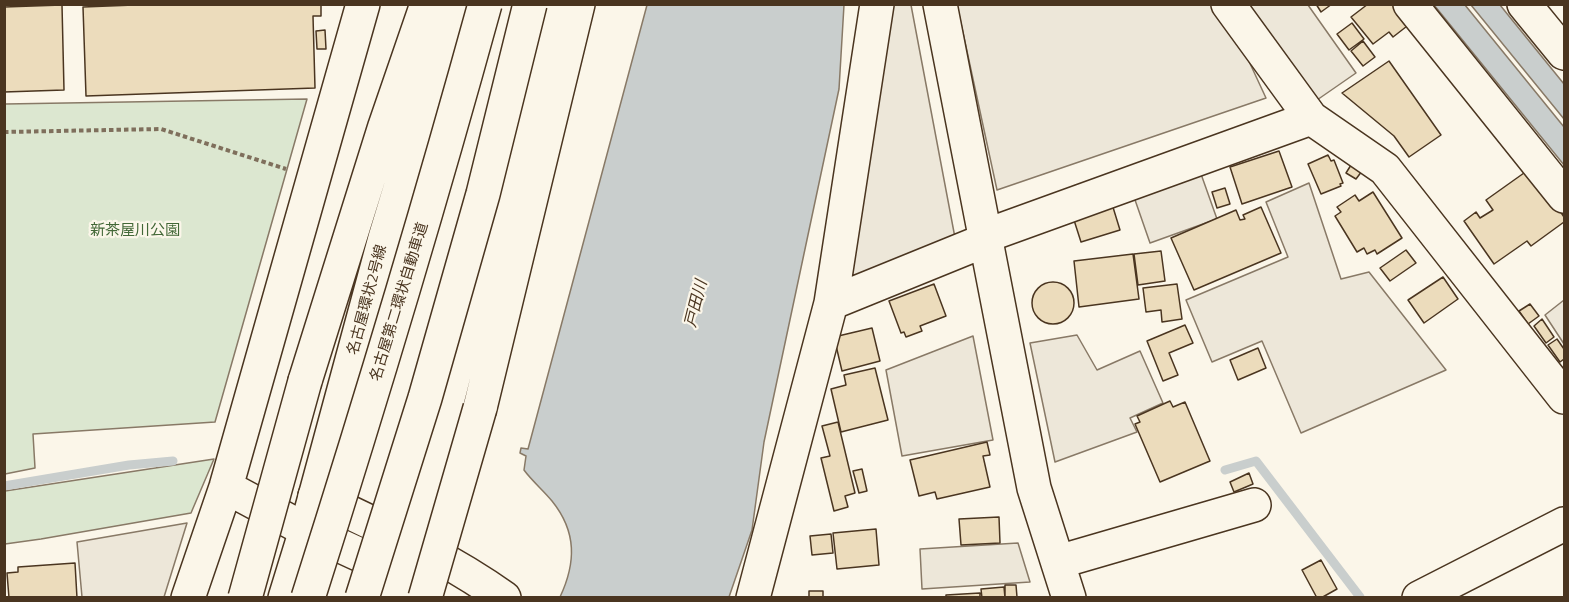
<!DOCTYPE html>
<html>
<head>
<meta charset="utf-8">
<style>
  body { margin:0 }
  #map { position:relative; width:1569px; height:602px; overflow:hidden; background:#fbf6e9; font-family:"Titillium Web",sans-serif }
  canvas { display:block }
  .frame { position:absolute; inset:0; border:6px solid #4a3520; pointer-events:none }
</style>
</head>
<body>
<div id="map">
<canvas width="1569" height="602"></canvas>
<div class="frame"></div>
</div>
<script>
const ctx = document.querySelector('canvas').getContext('2d');
ctx.lineJoin = 'round';
function fill(path, color) {
  ctx.fillStyle = color;
  ctx.fill(path, 'evenodd');
}
function strokePath(path, color, width, dash) {
  ctx.strokeStyle = color;
  ctx.lineWidth = width;
  ctx.lineCap = dash ? 'butt' : 'round';
  ctx.setLineDash(dash || []);
  ctx.stroke(path);
}
function write(font, color, halo, rows, align = 'center') {
  ctx.font = font + ' "Titillium Web","Noto Sans JP",sans-serif';
  ctx.lineWidth = 4.5;
  ctx.setLineDash([]);
  ctx.textBaseline = 'middle';
  ctx.strokeStyle = halo;
  ctx.fillStyle = color;
  for (const [text, x, y, turn = 0] of rows) {
    ctx.save();
    ctx.translate(x, y);
    ctx.rotate((+turn || 0) * Math.PI / 180);
    ctx.textAlign = isNaN(turn) ? turn : align;
    if (halo) ctx.strokeText(text, 0, 0);
    ctx.fillText(text, 0, 0);
    ctx.restore();
  }
}
const green = new Path2D(`
  M 307,99 L 215,422 L 33,434 L 35,468 L 5,474 L 5,104 Z
  M 214,459 L 191,513 L 41,539 L 5,544 L 5,491 Z`);
fill(green, '#dce7d0');
strokePath(green, '#887966', 1.5);
const parking = new Path2D(`
  M 891,5 L 911,5 L 956,243 L 852,288 L 842,279 Z
  M 957,5 L 1216,5 L 1234,29 L 1266,98 L 997,190 Z
  M 1245,5 L 1308,5 L 1356,73 L 1317,100 Z
  M 1201,174 L 1217,219 L 1150,243 L 1134,197 Z
  M 1309,183 L 1341,279 L 1369,272 L 1446,370 L 1301,433 L 1262,341 L 1212,362 L 1186,300 L 1288,257 L 1266,202 Z
  M 1564,300 L 1564,344 L 1545,315 Z
  M 1077,335 L 1097,370 L 1140,351 L 1163,403 L 1130,418 L 1137,432 L 1055,462 L 1030,343 Z
  M 973,336 L 993,440 L 902,456 L 886,370 Z
  M 187,523 L 164,597 L 82,597 L 77,542 Z
  M 1018,543 L 1030,582 L 922,589 L 920,549 Z`);
fill(parking, '#ede7d9');
strokePath(parking, '#887966', 1.5);
const water = new Path2D(`
  M 647,5 L 844,5 L 839,89 L 764,442 L 752,530 L 729,597 L 560,597 C 576,563 577,532 552,501 C 543,490 532,481 524,470 L 526,456 L 520,453 L 521,448 L 528,449 Z
  M 1434,5 L 1465,5 L 1564,127 L 1564,165 Z
  M 1471,5 L 1500,5 L 1564,84 L 1564,119 Z`);
fill(water, '#c9cecd');
strokePath(water, '#887966', 1.5);
strokePath(new Path2D(`
  M 1225,470 L 1256,461 L 1360,597
  M 4,486 L 129,465 L 173,461`), '#c9cecd', 9);
const building = new Path2D(`
  M 160,4 L 321,4 L 321,16 L 313,16 L 315,88 L 86,96 L 83,7 Z
  M 1316,4 L 1332,4 L 1321,12 Z
  M 1368,4 L 1396,4 L 1411,23 L 1393,37 L 1389,32 L 1373,44 L 1351,17 Z
  M 62,5 L 64,90 L 4,92 L 4,7 Z
  M 1352,23 L 1364,39 L 1349,50 L 1337,34 Z
  M 325,30 L 326,49 L 317,49 L 316,31 Z
  M 1363,41 L 1375,57 L 1363,66 L 1351,51 Z
  M 1389,61 L 1441,135 L 1409,157 L 1394,136 L 1342,93 Z
  M 1279,151 L 1292,187 L 1242,204 L 1230,167 Z
  M 1328,155 L 1331,161 L 1334,160 L 1343,183 L 1340,184 L 1341,186 L 1321,194 L 1308,164 Z
  M 1351,165 L 1362,171 L 1356,179 L 1346,173 Z
  M 1531,168 L 1564,217 L 1564,222 L 1531,246 L 1527,241 L 1494,264 L 1464,221 L 1476,212 L 1480,218 L 1493,210 L 1486,200 Z
  M 1225,188 L 1230,204 L 1217,208 L 1212,192 Z
  M 1373,192 L 1402,238 L 1377,254 L 1375,250 L 1367,254 L 1364,248 L 1357,252 L 1335,216 L 1341,212 L 1337,207 L 1355,195 L 1359,201 Z
  M 1112,204 L 1120,230 L 1081,242 L 1073,217 Z
  M 1261,207 L 1281,253 L 1194,290 L 1171,238 L 1236,210 L 1240,220 L 1245,219 L 1243,215 Z
  M 1406,250 L 1416,263 L 1390,281 L 1380,268 Z
  M 1161,251 L 1165,281 L 1138,285 L 1134,254 Z
  M 1133,254 L 1139,299 L 1079,307 L 1074,261 Z
  M 1443,277 L 1458,299 L 1424,323 L 1408,300 Z
  M1032 303a21 21 0 1 1 42 0a21 21 0 1 1-42 0Z
  M 934,284 L 946,316 L 920,326 L 922,331 L 906,337 L 904,332 L 901,333 L 889,301 Z
  M 1177,284 L 1182,319 L 1162,322 L 1161,310 L 1146,312 L 1143,288 Z
  M 1530,304 L 1539,316 L 1528,324 L 1519,311 Z
  M 1542,319 L 1554,337 L 1546,343 L 1534,326 Z
  M 1185,325 L 1193,343 L 1169,353 L 1178,375 L 1163,381 L 1147,341 Z
  M 872,328 L 880,361 L 842,371 L 834,337 Z
  M 1557,339 L 1564,349 L 1564,359 L 1560,362 L 1548,345 Z
  M 1258,348 L 1266,368 L 1238,380 L 1230,360 Z
  M 875,368 L 888,420 L 841,432 L 831,389 L 846,385 L 844,375 Z
  M 1170,401 L 1173,407 L 1185,402 L 1210,461 L 1160,482 L 1135,424 L 1140,422 L 1137,416 Z
  M 838,422 L 855,493 L 845,496 L 848,507 L 834,511 L 821,458 L 830,456 L 822,426 Z
  M 987,442 L 990,455 L 983,456 L 990,487 L 937,499 L 935,492 L 919,496 L 910,460 Z
  M 862,469 L 867,491 L 859,493 L 853,471 Z
  M 1249,473 L 1253,484 L 1234,492 L 1230,482 Z
  M 999,517 L 1000,543 L 961,545 L 959,519 Z
  M 876,529 L 879,565 L 837,569 L 833,533 Z
  M 831,534 L 833,553 L 812,555 L 810,536 Z
  M 1321,560 L 1337,589 L 1321,598 L 1317,598 L 1302,570 Z
  M 75,563 L 77,598 L 9,598 L 7,573 L 18,572 L 18,567 Z
  M 1005,585 L 1016,585 L 1017,597 L 1005,598 Z
  M 1004,587 L 1005,598 L 982,598 L 981,589 Z
  M 809,591 L 823,591 L 823,597 L 862,598 L 809,598 Z
  M 980,593 L 980,598 L 946,598 L 946,595 Z`);
fill(building, '#ecdcbc');
strokePath(building, '#4a3520', 1.5);
const minor = new Path2D(`
  M 940,4 L 1034,488 L 1069,598
  M 1228,4 L 1311,118 L 1385,169 L 1564,397
  M 1410,4 L 1564,196
  M 1524,4 L 1564,53
  M 985,236 L 1311,118
  M 831,303 L 986,240
  M 226,487 L 306,530 L 369,559 L 397,577
  M 315,496 C 380,527 445,556 504,598
  M 1058,562 L 1254,505
  M 188,598 L 226,487 L 363,4
  M 753,598 L 831,303 L 877,4
  M 1419,598 L 1564,524`);
const highway = new Path2D(`
  M 305,381 L 385,126 L 427,4
  M 480,408 L 578,4
  M 285,598 L 306,530 L 385,238 L 456,4
  M 394,598 L 425,487 L 550,4`);
strokePath(minor, '#4a3520', 36);
strokePath(highway, '#4a3520', 36);
strokePath(new Path2D(`
  M 4,132 L 161,129 L 286,169`), '#7f6f5c', 4, [4.5, 3]);
strokePath(minor, '#fbf6e9', 33);
strokePath(highway, '#fbf6e9', 33);
const highwayBridge = new Path2D(`
  M 245,598 L 305,381
  M 308,598 C 371,400 430,204 485,4
  M 362,598 L 425,398 L 483,194 L 530,4
  M 425,598 L 480,408`);
strokePath(highwayBridge, '#4a3520', 36, []);
strokePath(highwayBridge, '#fbf6e9', 33);
write('15px', '#436837', '#fbf6e9', [
  ["新茶屋川公園",135,231]
]);
write('15px', '#4a3520', '#fbf6e9', [
  ["名古屋環状2号線",368,300,-75],
  ["名古屋第二環状自動車道",400,302,-73]
]);
write('italic 16px', '#4a3520', '#fbf6e9', [
  ["戸田川",697,304,-76]
]);
</script>
</body>
</html>
